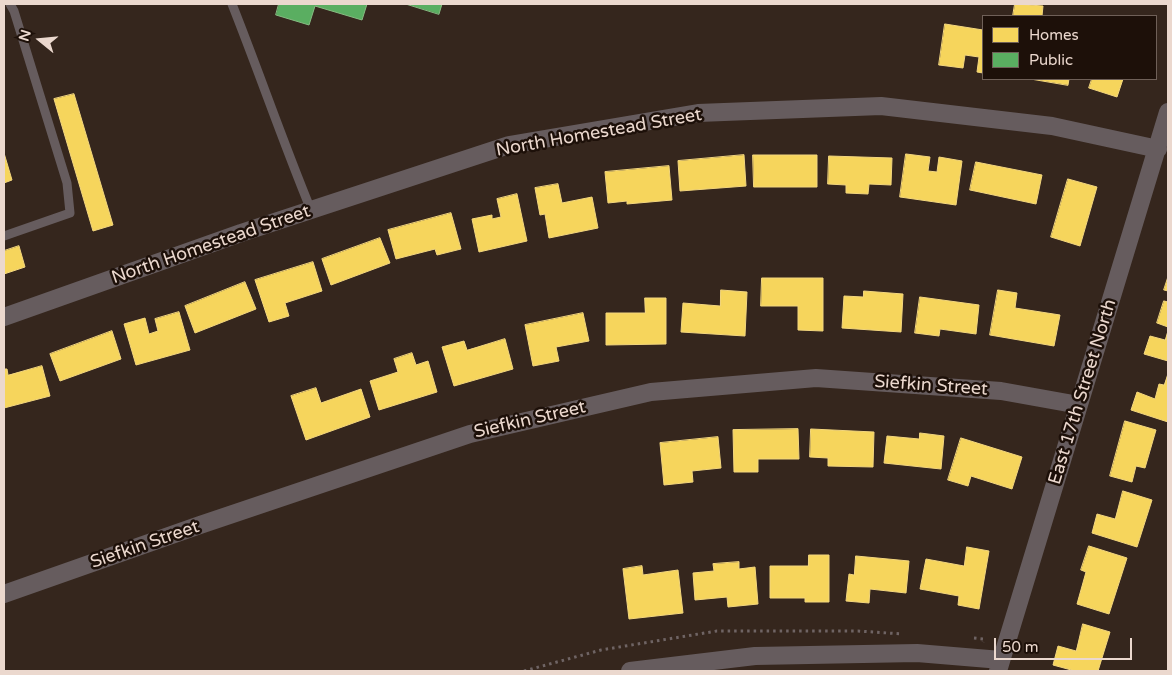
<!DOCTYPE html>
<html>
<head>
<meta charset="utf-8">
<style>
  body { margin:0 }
  #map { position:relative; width:1172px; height:675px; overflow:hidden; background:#35261d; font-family:"Varela Round",sans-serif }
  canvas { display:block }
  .frame { position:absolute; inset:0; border:5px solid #ebd8ce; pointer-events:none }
  .legend { position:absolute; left:982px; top:15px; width:175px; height:65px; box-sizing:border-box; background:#1d1009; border:1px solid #6f6058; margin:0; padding:6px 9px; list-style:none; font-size:15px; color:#ebd8ce }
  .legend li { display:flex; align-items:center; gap:10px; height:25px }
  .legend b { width:25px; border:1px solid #6f6058 }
  .north { position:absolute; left:15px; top:15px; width:50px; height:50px; -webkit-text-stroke:4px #1d1009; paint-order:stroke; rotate:287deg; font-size:14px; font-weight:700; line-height:20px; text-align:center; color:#ebd8ce }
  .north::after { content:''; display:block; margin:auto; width:18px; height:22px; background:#ebd8ce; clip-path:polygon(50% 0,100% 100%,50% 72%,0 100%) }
  .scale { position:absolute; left:994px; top:638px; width:138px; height:22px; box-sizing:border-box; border:2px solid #ebd8ce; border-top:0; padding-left:6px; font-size:15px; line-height:18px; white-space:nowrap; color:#ebd8ce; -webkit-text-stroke:4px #1d1009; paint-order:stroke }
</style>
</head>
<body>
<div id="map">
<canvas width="1172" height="675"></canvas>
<div class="frame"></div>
<ul class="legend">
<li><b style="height:14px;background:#f6d55c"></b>Homes</li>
<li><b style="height:14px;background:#5aae61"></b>Public</li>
</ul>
<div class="north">N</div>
<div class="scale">50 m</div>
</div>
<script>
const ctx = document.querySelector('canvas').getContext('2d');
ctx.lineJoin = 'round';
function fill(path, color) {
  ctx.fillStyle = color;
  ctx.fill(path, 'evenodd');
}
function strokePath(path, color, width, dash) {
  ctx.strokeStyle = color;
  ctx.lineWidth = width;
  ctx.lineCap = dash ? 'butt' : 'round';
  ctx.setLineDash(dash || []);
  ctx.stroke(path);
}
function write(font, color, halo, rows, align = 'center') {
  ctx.font = font + ' "Varela Round",sans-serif';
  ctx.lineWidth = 5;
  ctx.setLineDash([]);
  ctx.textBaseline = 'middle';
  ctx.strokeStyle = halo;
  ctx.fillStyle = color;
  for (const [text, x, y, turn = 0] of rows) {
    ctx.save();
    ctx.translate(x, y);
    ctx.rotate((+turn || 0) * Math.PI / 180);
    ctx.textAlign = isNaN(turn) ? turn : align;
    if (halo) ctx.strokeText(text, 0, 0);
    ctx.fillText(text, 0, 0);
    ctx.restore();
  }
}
const homes = new Path2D(`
  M 1015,4 L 1043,6 L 1042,16 L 1013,16 Z
  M 945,24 L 983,30 L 983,73 L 977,72 L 979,57 L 965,55 L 963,68 L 939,65 Z
  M 1031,79 L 1069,79 L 1068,85 Z
  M 1092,79 L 1123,79 L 1117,97 L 1089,88 Z
  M 74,94 L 113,225 L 93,231 L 54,99 Z
  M 4,153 L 12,180 L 4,183 Z
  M 906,154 L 930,157 L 928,171 L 937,172 L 939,157 L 962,161 L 956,205 L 900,197 Z
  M 744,155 L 746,186 L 680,191 L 678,161 Z
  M 753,155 L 817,155 L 817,187 L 754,187 Z
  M 829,156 L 892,158 L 891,185 L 869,184 L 868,194 L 846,193 L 846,185 L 828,184 Z
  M 976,162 L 1042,175 L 1036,204 L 970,190 Z
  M 669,166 L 672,200 L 627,204 L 627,201 L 608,203 L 605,172 Z
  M 1068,179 L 1097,187 L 1080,246 L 1051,237 Z
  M 558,184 L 562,203 L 592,197 L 598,228 L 549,238 L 545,214 L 540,215 L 535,188 Z
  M 517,194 L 527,241 L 479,252 L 472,219 L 492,215 L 492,219 L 501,217 L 497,199 Z
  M 451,213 L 461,249 L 437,255 L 435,249 L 396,259 L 388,230 Z
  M 380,238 L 390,263 L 331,285 L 322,259 Z
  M 19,246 L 25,267 L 4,274 L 4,251 Z
  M 313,262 L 322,291 L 285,303 L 289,316 L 269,322 L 255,280 Z
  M 1168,277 L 1168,291 L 1164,290 Z
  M 762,278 L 823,278 L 823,331 L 798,330 L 798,306 L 761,306 Z
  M 245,282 L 256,309 L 195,333 L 185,306 Z
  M 721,290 L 747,292 L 745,336 L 681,332 L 683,303 L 720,306 Z
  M 998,290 L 1017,293 L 1015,308 L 1060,315 L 1054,346 L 990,335 Z
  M 864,291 L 903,294 L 901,332 L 842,328 L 844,296 L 863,297 Z
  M 920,297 L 979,305 L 976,334 L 940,329 L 939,336 L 915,333 Z
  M 645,298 L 666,298 L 666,344 L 606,345 L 606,313 L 645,313 Z
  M 1164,301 L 1168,302 L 1168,327 L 1157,323 Z
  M 179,312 L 190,350 L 136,365 L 124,324 L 145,318 L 149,334 L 158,331 L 155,319 Z
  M 583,313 L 589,341 L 556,347 L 559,361 L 533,366 L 525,325 Z
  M 112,331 L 121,359 L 60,381 L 50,354 Z
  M 1168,331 L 1168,361 L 1144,354 L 1150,336 L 1165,340 Z
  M 505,339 L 513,369 L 454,386 L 442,347 L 464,341 L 467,350 Z
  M 412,353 L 416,365 L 428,361 L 437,392 L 379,410 L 370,381 L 398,372 L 394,359 Z
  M 42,366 L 50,396 L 4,408 L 4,369 L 7,369 L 8,375 Z
  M 1168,374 L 1168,422 L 1131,410 L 1137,392 L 1155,399 L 1159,384 L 1164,385 Z
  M 316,388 L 321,403 L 361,389 L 370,417 L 306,440 L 291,396 Z
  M 1125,421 L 1156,430 L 1145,468 L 1136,466 L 1132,482 L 1110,476 Z
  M 798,429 L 799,459 L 758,459 L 758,472 L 734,472 L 733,430 Z
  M 811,429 L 874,432 L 873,467 L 828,466 L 828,458 L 810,457 Z
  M 920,433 L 944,436 L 941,469 L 884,463 L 887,436 L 919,439 Z
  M 718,437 L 721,468 L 692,471 L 693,482 L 664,485 L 660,443 Z
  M 961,438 L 1022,457 L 1012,489 L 971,476 L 968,486 L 948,480 Z
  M 1123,491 L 1152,500 L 1137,547 L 1092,533 L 1097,514 L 1115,519 Z
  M 1089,546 L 1127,558 L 1109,614 L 1077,604 L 1086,572 L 1081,570 Z
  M 967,547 L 989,551 L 979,609 L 958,605 L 959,596 L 920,589 L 926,559 L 964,566 Z
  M 809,555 L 829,555 L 829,602 L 805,602 L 805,598 L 770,598 L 770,566 L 808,566 Z
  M 856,556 L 909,561 L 906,593 L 870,589 L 869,603 L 846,601 L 849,574 L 854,575 Z
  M 739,562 L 739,569 L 755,567 L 758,604 L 728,607 L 727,597 L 695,600 L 693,573 L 714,571 L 713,564 Z
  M 642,566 L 643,575 L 678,570 L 683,613 L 629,619 L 623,569 Z
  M 1083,624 L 1110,632 L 1098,671 L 1075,671 L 1053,665 L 1058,646 L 1076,651 Z`);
fill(homes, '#f6d55c');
strokePath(homes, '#f3d67e', 1);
const public = new Path2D(`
  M 279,4 L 367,4 L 362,20 L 315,6 L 309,25 L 276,15 Z
  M 406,4 L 442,4 L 439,14 Z`);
fill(public, '#5aae61');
strokePath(public, '#86bb82', 1);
strokePath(new Path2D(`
  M 974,638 L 984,639 L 983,642
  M 524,671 L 601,650 L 717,631 L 858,631 L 903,634`), '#6f6464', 3, [2.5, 4]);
strokePath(new Path2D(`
  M 232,4 C 259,72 283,142 311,210
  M 4,236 L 70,213 L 67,183 L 14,11 L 10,4`), '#665c5e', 9);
strokePath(new Path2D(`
  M 4,317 L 241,233 L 509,145 L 698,113 L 881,106 L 1052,126 L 1158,149
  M 4,594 L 200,525 L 470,434 L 651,392 L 816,378 L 1001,391 L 1079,405
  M 630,671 L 755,656 L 917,653 L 1001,660
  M 998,671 L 1168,112`), '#665c5e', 18);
write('18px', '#ebd8ce', '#1d1009', [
  ["North Homestead Street",599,133,-10],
  ["North Homestead Street",211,245,-19],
  ["Siefkin Street",931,386,4],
  ["East 17th Street North",1083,392,-73],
  ["Siefkin Street",530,420,-13],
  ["Siefkin Street",145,545,-19]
]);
</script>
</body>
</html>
